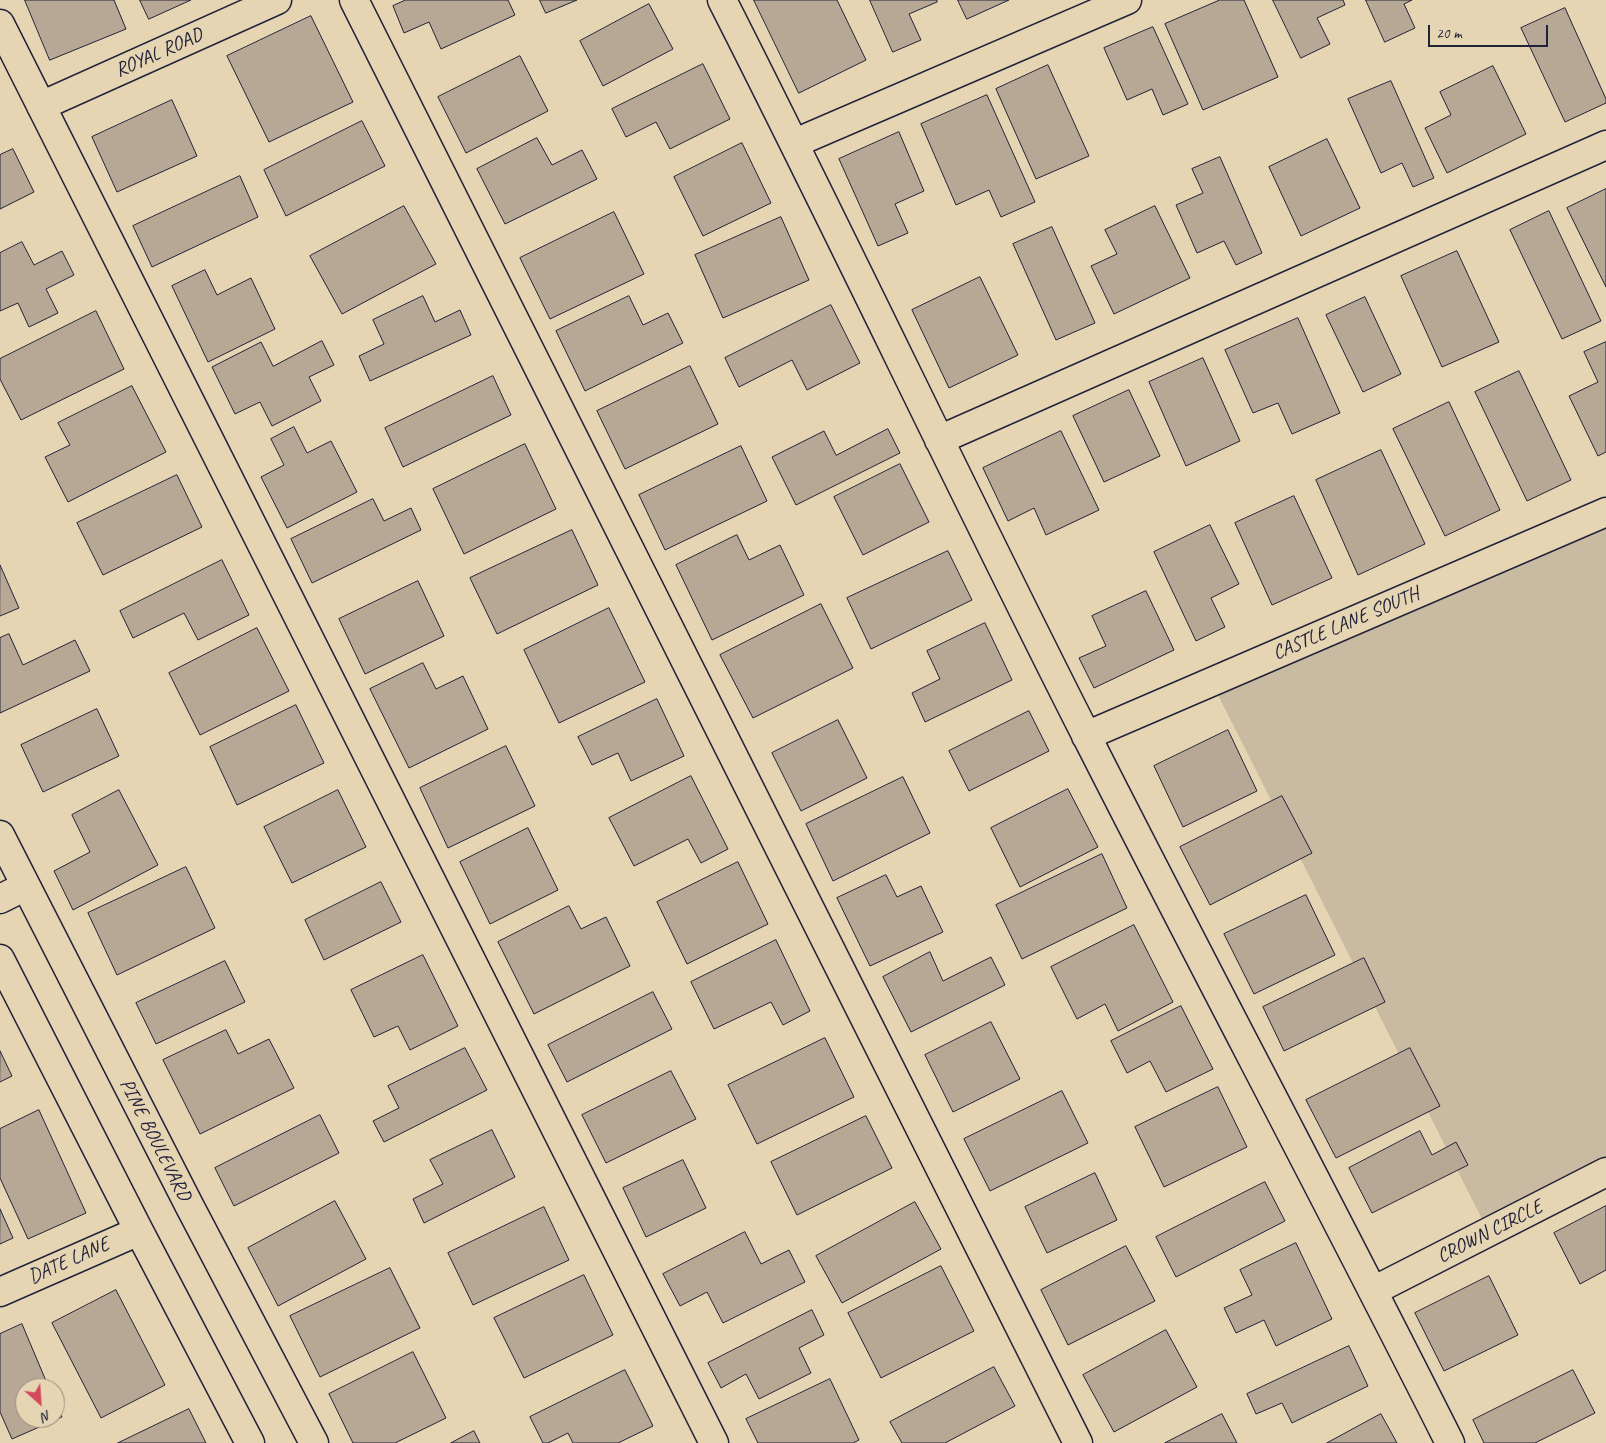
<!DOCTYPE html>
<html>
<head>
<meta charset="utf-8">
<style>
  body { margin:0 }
  #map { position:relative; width:1606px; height:1443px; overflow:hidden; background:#e6d5b2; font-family:Caveat,sans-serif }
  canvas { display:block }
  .north { position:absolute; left:15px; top:1378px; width:50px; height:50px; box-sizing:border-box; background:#e6d5b2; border:1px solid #988d82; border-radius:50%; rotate:154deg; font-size:14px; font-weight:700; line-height:20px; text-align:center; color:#22223b }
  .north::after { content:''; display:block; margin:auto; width:18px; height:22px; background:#d1495b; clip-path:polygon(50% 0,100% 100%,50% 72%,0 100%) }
  .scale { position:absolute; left:1428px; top:25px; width:120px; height:22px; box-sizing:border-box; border:2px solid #22223b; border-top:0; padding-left:6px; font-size:15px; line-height:18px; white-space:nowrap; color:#22223b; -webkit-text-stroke:4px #e6d5b2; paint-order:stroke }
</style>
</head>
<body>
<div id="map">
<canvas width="1606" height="1443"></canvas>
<div class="north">N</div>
<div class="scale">20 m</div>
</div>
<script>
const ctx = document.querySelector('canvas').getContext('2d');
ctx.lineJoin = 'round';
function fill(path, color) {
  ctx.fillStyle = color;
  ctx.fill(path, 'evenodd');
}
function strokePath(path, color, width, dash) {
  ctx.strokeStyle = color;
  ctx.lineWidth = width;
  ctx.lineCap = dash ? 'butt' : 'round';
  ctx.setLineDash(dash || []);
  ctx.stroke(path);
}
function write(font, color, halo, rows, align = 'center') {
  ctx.font = font + ' Caveat,sans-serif';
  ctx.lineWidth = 5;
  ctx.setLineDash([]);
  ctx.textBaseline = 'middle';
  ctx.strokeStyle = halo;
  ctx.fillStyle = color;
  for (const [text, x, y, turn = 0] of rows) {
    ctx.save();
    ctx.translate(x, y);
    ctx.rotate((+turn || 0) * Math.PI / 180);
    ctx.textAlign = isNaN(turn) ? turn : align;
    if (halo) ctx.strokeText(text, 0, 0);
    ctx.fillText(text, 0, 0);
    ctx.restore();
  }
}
fill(new Path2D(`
  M 1606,506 L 1606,1174 L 1490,1235 L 1210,679 Z`), '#c9bba1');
const building = new Path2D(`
  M 25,0 L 114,0 L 126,29 L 50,60 Z
  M 140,0 L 191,0 L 149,19 Z
  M 406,0 L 508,0 L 515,15 L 441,49 L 429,22 L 404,33 L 393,6 Z
  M 540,0 L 577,0 L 546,13 Z
  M 754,0 L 837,0 L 866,60 L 799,93 Z
  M 870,0 L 937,0 L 937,2 L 909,14 L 921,40 L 893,52 Z
  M 958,0 L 1009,0 L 967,19 Z
  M 1220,0 L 1244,0 L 1278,77 L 1203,110 L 1165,24 Z
  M 1273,0 L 1343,0 L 1345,5 L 1317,18 L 1330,44 L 1301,58 Z
  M 1366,0 L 1412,0 L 1404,4 L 1415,28 L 1385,42 Z
  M 649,4 L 673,49 L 603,86 L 580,41 Z
  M 1565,8 L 1606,99 L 1606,103 L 1565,122 L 1521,28 Z
  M 311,16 L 353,102 L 269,142 L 227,56 Z
  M 1153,27 L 1188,104 L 1163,115 L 1152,89 L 1127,100 L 1104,48 Z
  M 520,56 L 548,111 L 466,153 L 438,97 Z
  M 703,64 L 730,119 L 670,149 L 656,122 L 626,137 L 612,109 Z
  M 1048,65 L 1089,156 L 1036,179 L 996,89 Z
  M 1493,66 L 1526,134 L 1447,173 L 1425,128 L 1451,115 L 1440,92 Z
  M 1391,81 L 1434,178 L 1413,187 L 1402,163 L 1381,173 L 1348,99 Z
  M 987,95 L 1035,202 L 1001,217 L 989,190 L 956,205 L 921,124 Z
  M 172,100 L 197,156 L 117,192 L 92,137 Z
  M 362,121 L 385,166 L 286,216 L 264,170 Z
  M 899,132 L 924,191 L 895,204 L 908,233 L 878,246 L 839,159 Z
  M 537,138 L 552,165 L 582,150 L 597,179 L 505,224 L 477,169 Z
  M 1327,139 L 1360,208 L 1301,236 L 1269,167 Z
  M 742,143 L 771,203 L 703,236 L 674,177 Z
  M 13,149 L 34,192 L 0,209 L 0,155 Z
  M 1220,157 L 1262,253 L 1236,265 L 1224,241 L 1197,253 L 1176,205 L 1203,193 L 1192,169 Z
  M 240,176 L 258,217 L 152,267 L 133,226 Z
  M 1606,189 L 1606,287 L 1567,208 Z
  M 404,206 L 436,264 L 342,314 L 310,256 Z
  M 1155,206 L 1190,278 L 1114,314 L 1091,266 L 1117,254 L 1105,230 Z
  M 1549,211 L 1601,321 L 1562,339 L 1510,230 Z
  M 614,212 L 644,274 L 550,319 L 520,258 Z
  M 781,217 L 809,280 L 723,318 L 695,255 Z
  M 1052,227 L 1095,323 L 1056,340 L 1013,244 Z
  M 22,242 L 34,265 L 62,251 L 74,275 L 46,289 L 58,313 L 29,327 L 18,303 L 0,311 L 0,253 Z
  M 1457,251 L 1499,342 L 1442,367 L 1401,276 Z
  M 205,270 L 217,295 L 251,278 L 275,329 L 208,362 L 172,286 Z
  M 980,277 L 1018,355 L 949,388 L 912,310 Z
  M 423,296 L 435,322 L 460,310 L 471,335 L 370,381 L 359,356 L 384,344 L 373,320 Z
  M 629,296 L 643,325 L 668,313 L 683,343 L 585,391 L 556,331 Z
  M 1365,297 L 1401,374 L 1363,392 L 1326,315 Z
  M 831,305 L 860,363 L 807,390 L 792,360 L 739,387 L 725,358 Z
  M 96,311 L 124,369 L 21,420 L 0,379 L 0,359 Z
  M 1298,318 L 1340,413 L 1292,434 L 1278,403 L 1253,413 L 1225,350 Z
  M 322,341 L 334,365 L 309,377 L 321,401 L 272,426 L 260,402 L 235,414 L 212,367 L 261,342 L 273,366 Z
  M 1606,342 L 1606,452 L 1598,456 L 1569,396 L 1598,382 L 1584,352 Z
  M 1203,358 L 1240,441 L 1186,466 L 1149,382 Z
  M 690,366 L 718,424 L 625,469 L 597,411 Z
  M 1519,371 L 1571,480 L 1527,501 L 1475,392 Z
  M 493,376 L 511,415 L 403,467 L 385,428 Z
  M 132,386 L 166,452 L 68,502 L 45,457 L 70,445 L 58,423 Z
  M 1129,390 L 1160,456 L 1104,482 L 1073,416 Z
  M 1449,402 L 1500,510 L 1445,536 L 1393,429 Z
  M 294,427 L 307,453 L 331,441 L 357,492 L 287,528 L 261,477 L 284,465 L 271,439 Z
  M 888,429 L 900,453 L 796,505 L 772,457 L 824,431 L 836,455 Z
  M 1061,431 L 1099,510 L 1046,535 L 1034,508 L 1008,521 L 983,468 Z
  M 525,444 L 556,509 L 464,554 L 433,489 Z
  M 741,446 L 767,501 L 665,550 L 639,495 Z
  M 1381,450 L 1425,544 L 1358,575 L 1316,480 Z
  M 900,464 L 929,522 L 863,555 L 834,497 Z
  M 177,475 L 202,527 L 103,575 L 77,523 Z
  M 1294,496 L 1332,578 L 1272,605 L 1235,523 Z
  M 373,499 L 384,521 L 411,508 L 421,530 L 312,583 L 291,539 Z
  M 1210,525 L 1239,584 L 1211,598 L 1225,627 L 1196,641 L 1154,552 Z
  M 572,530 L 598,585 L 497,634 L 470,578 Z
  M 737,535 L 749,560 L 780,545 L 804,595 L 712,640 L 676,565 Z
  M 948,551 L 972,600 L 871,649 L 847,598 Z
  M 222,560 L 249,615 L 198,640 L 184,613 L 133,638 L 120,611 Z
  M 0,565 L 19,608 L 0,616 Z
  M 418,581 L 444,636 L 365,674 L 339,619 Z
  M 1146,591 L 1174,650 L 1094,688 L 1079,658 L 1106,646 L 1092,616 Z
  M 821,604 L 853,668 L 753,718 L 720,655 Z
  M 609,608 L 645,682 L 559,723 L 524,650 Z
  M 985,623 L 1012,680 L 925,722 L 912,693 L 940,679 L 927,651 Z
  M 257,628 L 289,691 L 200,735 L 169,673 Z
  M 9,634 L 23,665 L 75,640 L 90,671 L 0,713 L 0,638 Z
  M 423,663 L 436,689 L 463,676 L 488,729 L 409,768 L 370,689 Z
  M 657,699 L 684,756 L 631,781 L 618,753 L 592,765 L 578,737 Z
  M 296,705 L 324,763 L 237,805 L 210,747 Z
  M 97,709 L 119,756 L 43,792 L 21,745 Z
  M 1029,711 L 1049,751 L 969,791 L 949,751 Z
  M 838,720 L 867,778 L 801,811 L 772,753 Z
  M 1228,730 L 1257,791 L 1183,827 L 1154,766 Z
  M 506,746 L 535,806 L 448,848 L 420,788 Z
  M 691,776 L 728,849 L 701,863 L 688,839 L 634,866 L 609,818 Z
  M 903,777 L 930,833 L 833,881 L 806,824 Z
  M 1068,789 L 1098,847 L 1020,887 L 991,828 Z
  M 119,790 L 158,865 L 73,910 L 54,871 L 90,852 L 72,815 Z
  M 338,790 L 366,847 L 292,883 L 264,827 Z
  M 1282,796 L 1312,853 L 1210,905 L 1180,847 Z
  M 528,828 L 558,890 L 490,924 L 460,862 Z
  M 1102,854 L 1127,908 L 1022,959 L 996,905 Z
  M 738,862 L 768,924 L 687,964 L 657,902 Z
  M 186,867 L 215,928 L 117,975 L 88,913 Z
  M 886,875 L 897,897 L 921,886 L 943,932 L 870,966 L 837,898 Z
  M 381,882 L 401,922 L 324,960 L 305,920 Z
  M 1306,895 L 1335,955 L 1254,994 L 1224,934 Z
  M 569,906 L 581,929 L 606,917 L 630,966 L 534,1014 L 498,942 Z
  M 1134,925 L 1173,1002 L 1118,1031 L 1105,1004 L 1077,1019 L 1051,967 Z
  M 776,940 L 810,1011 L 783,1025 L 771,1002 L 714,1029 L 691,982 Z
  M 930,952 L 943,981 L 991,957 L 1005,985 L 911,1032 L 883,977 Z
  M 423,955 L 458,1026 L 410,1050 L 398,1026 L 374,1037 L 351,990 Z
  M 1364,958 L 1385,1002 L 1284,1051 L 1263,1007 Z
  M 225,961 L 245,1002 L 156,1044 L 136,1003 Z
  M 653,992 L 672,1029 L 567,1082 L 548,1045 Z
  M 1181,1006 L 1213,1069 L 1166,1092 L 1150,1061 L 1127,1073 L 1111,1041 Z
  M 991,1022 L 1020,1079 L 953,1112 L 925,1055 Z
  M 226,1030 L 238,1054 L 269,1039 L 294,1088 L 200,1134 L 163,1060 Z
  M 825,1038 L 854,1097 L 757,1144 L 728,1085 Z
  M 465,1048 L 487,1090 L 384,1142 L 373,1121 L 399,1108 L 388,1086 Z
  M 1410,1048 L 1440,1106 L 1336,1158 L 1306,1100 Z
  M 0,1051 L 12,1076 L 0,1082 Z
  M 671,1071 L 696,1119 L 606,1163 L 582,1115 Z
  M 1218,1087 L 1247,1147 L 1164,1187 L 1135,1127 Z
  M 1062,1091 L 1088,1143 L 990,1191 L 964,1139 Z
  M 39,1110 L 86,1213 L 28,1239 L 0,1178 L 0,1129 Z
  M 320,1115 L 339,1153 L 234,1206 L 215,1168 Z
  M 866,1116 L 892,1168 L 797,1215 L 771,1162 Z
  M 492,1130 L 515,1177 L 424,1223 L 413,1199 L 443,1184 L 430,1160 Z
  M 1420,1131 L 1432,1155 L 1456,1142 L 1468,1165 L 1372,1213 L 1349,1168 Z
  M 683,1160 L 706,1208 L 646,1237 L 623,1188 Z
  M 1095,1173 L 1117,1220 L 1047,1253 L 1025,1207 Z
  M 1265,1182 L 1285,1221 L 1176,1277 L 1156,1237 Z
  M 335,1201 L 366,1259 L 278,1306 L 248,1248 Z
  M 915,1202 L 941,1249 L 842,1303 L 816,1256 Z
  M 1606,1206 L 1606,1270 L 1580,1284 L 1554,1233 Z
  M 544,1207 L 569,1260 L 473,1305 L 448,1253 Z
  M 0,1209 L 13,1238 L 0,1244 Z
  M 745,1232 L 761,1264 L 789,1250 L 805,1282 L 723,1323 L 707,1292 L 680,1306 L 663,1274 Z
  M 1296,1243 L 1332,1319 L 1276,1346 L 1264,1320 L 1236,1333 L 1224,1308 L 1252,1295 L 1240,1270 Z
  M 1126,1246 L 1155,1301 L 1068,1345 L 1041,1290 Z
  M 941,1266 L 974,1331 L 881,1378 L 848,1313 Z
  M 390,1268 L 420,1328 L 320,1377 L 290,1316 Z
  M 584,1275 L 613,1335 L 524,1378 L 494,1318 Z
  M 1489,1276 L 1518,1335 L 1444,1371 L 1415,1313 Z
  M 116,1290 L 165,1385 L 101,1418 L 52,1323 Z
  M 812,1310 L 824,1335 L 799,1348 L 811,1373 L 759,1399 L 746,1374 L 721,1388 L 708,1363 Z
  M 22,1324 L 49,1388 L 25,1388 L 25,1418 L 55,1418 L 55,1401 L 62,1417 L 12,1439 L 0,1412 L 0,1334 Z
  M 1166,1330 L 1197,1387 L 1114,1432 L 1083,1375 Z
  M 1349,1346 L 1368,1386 L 1292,1423 L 1282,1403 L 1256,1414 L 1247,1394 Z
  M 413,1352 L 446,1418 L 395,1443 L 353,1443 L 329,1394 Z
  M 994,1367 L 1015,1406 L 945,1443 L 902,1443 L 890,1422 Z
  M 625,1370 L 653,1426 L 618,1443 L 573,1443 L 568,1433 L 548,1443 L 543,1443 L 530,1417 Z
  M 1573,1370 L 1595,1413 L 1535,1443 L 1484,1443 L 1473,1420 Z
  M 830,1379 L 859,1440 L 853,1443 L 758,1443 L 746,1419 Z
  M 189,1409 L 206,1443 L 118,1443 Z
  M 1222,1414 L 1237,1443 L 1165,1443 Z
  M 1381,1414 L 1397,1443 L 1327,1443 Z
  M 474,1431 L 480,1443 L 451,1443 Z`);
fill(building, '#b6a894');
strokePath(building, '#22223b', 1);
const minor = new Path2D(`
  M 354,0 L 1078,1443
  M 722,0 C 846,244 962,491 1086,735 C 1206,972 1331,1206 1450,1443
  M 0,24 L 714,1443
  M 41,106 L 277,0
  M 795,143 L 1127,0
  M 939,440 L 1606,145
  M 1086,736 L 1606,512
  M 0,835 L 189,1205 L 314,1443
  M 0,899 L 26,886
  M 0,959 L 139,1231 L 250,1443
  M 1373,1291 L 1606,1172
  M 0,1292 L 139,1231`);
strokePath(minor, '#22223b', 31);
strokePath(minor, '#e6d5b2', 28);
write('20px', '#22223b', '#e6d5b2', [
  ["ROYAL ROAD",159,53,-24],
  ["CASTLE LANE SOUTH",1346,624,-23],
  ["PINE BOULEVARD",155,1140,63],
  ["CROWN CIRCLE",1490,1232,-27],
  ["DATE LANE",69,1261,-24]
]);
</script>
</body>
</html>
